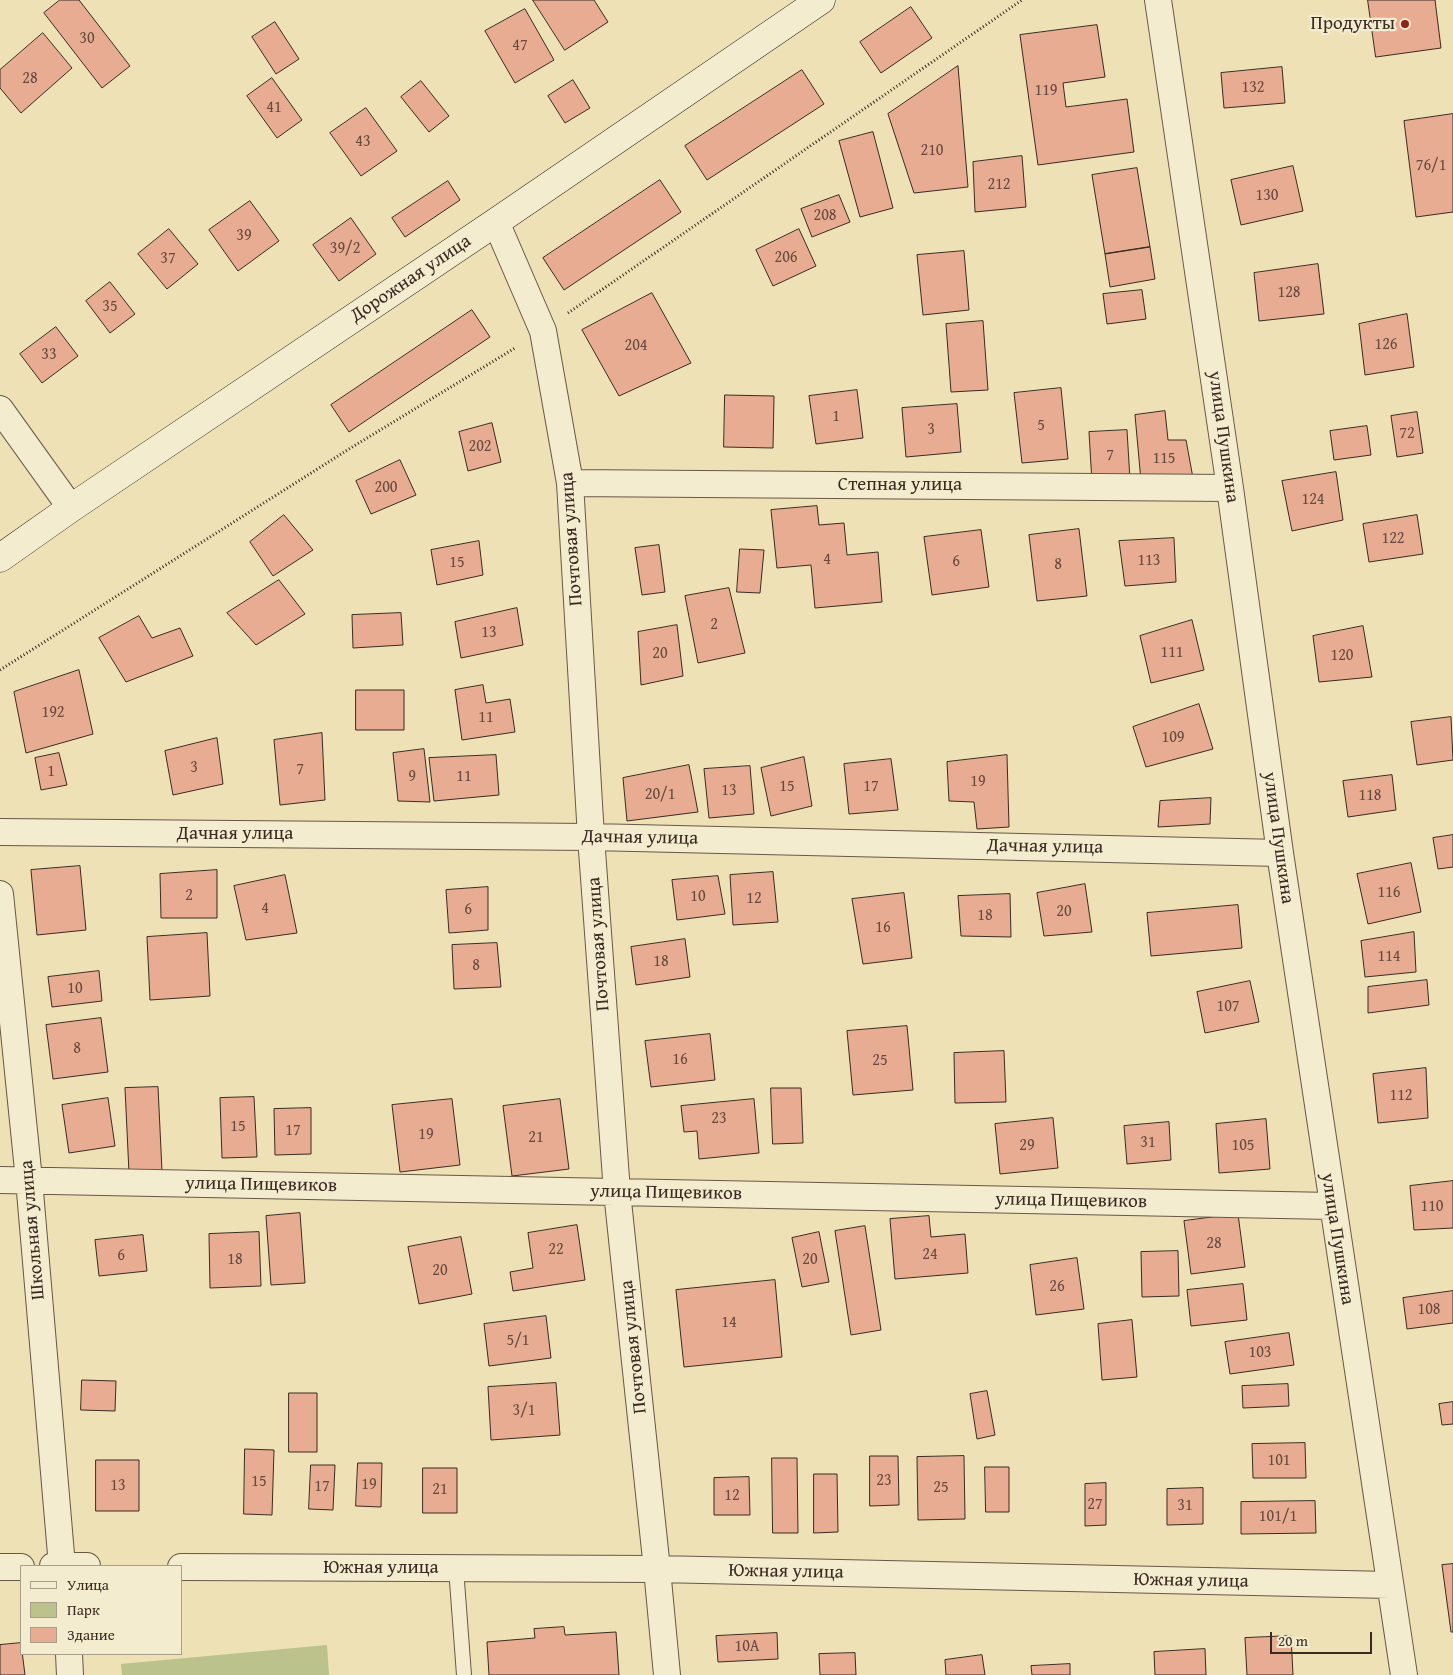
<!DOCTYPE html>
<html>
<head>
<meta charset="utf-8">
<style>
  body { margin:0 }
  #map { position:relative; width:1453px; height:1675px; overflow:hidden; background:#ede1b5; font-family:"Gentium Book Plus",serif }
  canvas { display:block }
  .legend { position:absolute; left:20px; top:1565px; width:162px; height:90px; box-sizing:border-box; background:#f3eccf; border:1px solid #a99e8a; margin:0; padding:6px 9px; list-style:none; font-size:15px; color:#3a2a22 }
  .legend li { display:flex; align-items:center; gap:10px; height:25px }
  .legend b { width:25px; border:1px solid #a99e8a }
  .scale { position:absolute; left:1270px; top:1632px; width:102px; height:22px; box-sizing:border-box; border:2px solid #3a2a22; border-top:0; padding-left:6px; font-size:15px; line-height:18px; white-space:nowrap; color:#3a2a22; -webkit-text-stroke:4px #f3eccf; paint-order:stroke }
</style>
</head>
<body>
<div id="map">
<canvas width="1453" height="1675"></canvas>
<ul class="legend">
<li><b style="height:6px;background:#f3eccf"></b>Улица</li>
<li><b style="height:14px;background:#bbc28c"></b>Парк</li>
<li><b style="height:14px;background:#e8ac92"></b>Здание</li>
</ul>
<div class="scale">20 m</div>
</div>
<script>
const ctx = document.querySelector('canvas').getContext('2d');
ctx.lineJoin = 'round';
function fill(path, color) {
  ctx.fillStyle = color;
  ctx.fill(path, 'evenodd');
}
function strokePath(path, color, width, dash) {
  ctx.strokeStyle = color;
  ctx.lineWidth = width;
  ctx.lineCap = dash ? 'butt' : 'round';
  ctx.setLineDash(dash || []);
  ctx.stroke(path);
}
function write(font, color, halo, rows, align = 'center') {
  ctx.font = font + ' "Gentium Book Plus",serif';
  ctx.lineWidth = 4.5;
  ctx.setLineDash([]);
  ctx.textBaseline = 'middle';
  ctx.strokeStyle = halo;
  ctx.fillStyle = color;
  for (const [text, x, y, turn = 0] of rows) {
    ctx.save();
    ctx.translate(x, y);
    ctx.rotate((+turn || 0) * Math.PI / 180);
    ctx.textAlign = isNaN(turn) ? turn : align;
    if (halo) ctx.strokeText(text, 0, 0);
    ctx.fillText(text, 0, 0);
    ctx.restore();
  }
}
fill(new Path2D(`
  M 327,1645 L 329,1675 L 122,1675 L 121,1664 Z`), '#bbc28c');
const building = new Path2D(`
  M 60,0 L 79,0 L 130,66 L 102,88 L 44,13 Z
  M 533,0 L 594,0 L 608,22 L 565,50 Z
  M 1368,0 L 1435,0 L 1441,48 L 1376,57 Z
  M 911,7 L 932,38 L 881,73 L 860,42 Z
  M 525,9 L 554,60 L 515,83 L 485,31 Z
  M 275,22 L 299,59 L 276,74 L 252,37 Z
  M 1097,25 L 1105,77 L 1063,83 L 1066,107 L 1127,99 L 1134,152 L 1038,165 L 1020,35 Z
  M 43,33 L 72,68 L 21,113 L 0,88 L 0,70 Z
  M 958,66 L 968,187 L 914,193 L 888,114 Z
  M 1282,67 L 1285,103 L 1224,108 L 1221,73 Z
  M 802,70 L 824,104 L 707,180 L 685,146 Z
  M 272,78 L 302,120 L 277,138 L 247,96 Z
  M 573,80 L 590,108 L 565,123 L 548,96 Z
  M 421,81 L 449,116 L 429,132 L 401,97 Z
  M 366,108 L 397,151 L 361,176 L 330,133 Z
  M 1453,114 L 1453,212 L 1416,217 L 1404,121 Z
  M 873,132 L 893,208 L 860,217 L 839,141 Z
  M 1022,156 L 1026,207 L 975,212 L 973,162 Z
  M 1293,166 L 1303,211 L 1241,225 L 1231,180 Z
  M 1137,168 L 1150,247 L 1105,254 L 1092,175 Z
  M 660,180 L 681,212 L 564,290 L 543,258 Z
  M 448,181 L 460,200 L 405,237 L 392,218 Z
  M 839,195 L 850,222 L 812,237 L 801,209 Z
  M 250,201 L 279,241 L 238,271 L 209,230 Z
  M 351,218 L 376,254 L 339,281 L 313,245 Z
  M 169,229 L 198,264 L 167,289 L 138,254 Z
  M 799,229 L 816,266 L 773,286 L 756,250 Z
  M 1150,247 L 1155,279 L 1110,287 L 1105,254 Z
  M 964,251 L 969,310 L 923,315 L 917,255 Z
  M 1318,264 L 1324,314 L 1259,321 L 1254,273 Z
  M 110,282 L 135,314 L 110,333 L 86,301 Z
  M 1142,290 L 1146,319 L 1107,324 L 1103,294 Z
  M 652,293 L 691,363 L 619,396 L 582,330 Z
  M 472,310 L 490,337 L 349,432 L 331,405 Z
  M 1407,314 L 1414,367 L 1365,375 L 1359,324 Z
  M 983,321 L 988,390 L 951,392 L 946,324 Z
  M 56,327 L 78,356 L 42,383 L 20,354 Z
  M 1061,388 L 1068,459 L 1022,463 L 1014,393 Z
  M 857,390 L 863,438 L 816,444 L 809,396 Z
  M 725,395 L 774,396 L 773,448 L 724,447 Z
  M 957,404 L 961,452 L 906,457 L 902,408 Z
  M 1165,411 L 1168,440 L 1186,440 L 1193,478 L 1141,481 L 1135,415 Z
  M 1417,412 L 1423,453 L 1397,457 L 1391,416 Z
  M 492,423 L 501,462 L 468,471 L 459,432 Z
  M 1367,426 L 1371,455 L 1334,460 L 1330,431 Z
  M 1127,430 L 1130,480 L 1092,483 L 1089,432 Z
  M 400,460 L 416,495 L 371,514 L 356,481 Z
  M 1336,472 L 1343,520 L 1292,531 L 1282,481 Z
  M 817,506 L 819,525 L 844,523 L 847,555 L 878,552 L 882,602 L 815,608 L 811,565 L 777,568 L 771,510 Z
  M 284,515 L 313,550 L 273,576 L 250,542 Z
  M 1417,515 L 1423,554 L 1369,562 L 1363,524 Z
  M 1079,529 L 1087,596 L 1037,601 L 1029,535 Z
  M 981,530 L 989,587 L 932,595 L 924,537 Z
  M 1174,538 L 1176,582 L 1125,586 L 1119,541 Z
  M 479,541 L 483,575 L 437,585 L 431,550 Z
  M 659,545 L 665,592 L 642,595 L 635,548 Z
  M 740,549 L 764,550 L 760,593 L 737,592 Z
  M 279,580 L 305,614 L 256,645 L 227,613 Z
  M 729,588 L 745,653 L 698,663 L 685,596 Z
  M 517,608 L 523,645 L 461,658 L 455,622 Z
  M 401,613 L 403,645 L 353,648 L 352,615 Z
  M 139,616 L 152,638 L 180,628 L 193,656 L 126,682 L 99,638 Z
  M 1192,620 L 1204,670 L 1151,683 L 1140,636 Z
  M 677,625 L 683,676 L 641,685 L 638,632 Z
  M 1363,626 L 1372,677 L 1319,682 L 1313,636 Z
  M 79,670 L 93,734 L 26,753 L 14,692 Z
  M 483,685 L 486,703 L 510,699 L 515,732 L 462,740 L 455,690 Z
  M 356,690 L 404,690 L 404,730 L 356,730 Z
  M 1199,704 L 1213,749 L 1146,767 L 1133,727 Z
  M 1451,717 L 1453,760 L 1417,765 L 1411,722 Z
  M 322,733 L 325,800 L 280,805 L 274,740 Z
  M 217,738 L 223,784 L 173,795 L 165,751 Z
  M 424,749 L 430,802 L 398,801 L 393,753 Z
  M 59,753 L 67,785 L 41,790 L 35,758 Z
  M 496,755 L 499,795 L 434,801 L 429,758 Z
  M 1007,755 L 1009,827 L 977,829 L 974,802 L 949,801 L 947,762 Z
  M 804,757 L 812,806 L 771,816 L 761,768 Z
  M 891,759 L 898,810 L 849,814 L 844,764 Z
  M 689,765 L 698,812 L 627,821 L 623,778 Z
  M 750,766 L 754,814 L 709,818 L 704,769 Z
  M 1392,775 L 1396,810 L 1348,817 L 1343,781 Z
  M 1211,798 L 1210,824 L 1158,827 L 1160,801 Z
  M 1453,835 L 1453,867 L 1438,869 L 1433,838 Z
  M 1411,863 L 1421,912 L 1368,924 L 1357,874 Z
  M 80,866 L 86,930 L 37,935 L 31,870 Z
  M 217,870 L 217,918 L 161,918 L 160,874 Z
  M 773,872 L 778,922 L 733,925 L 730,875 Z
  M 285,875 L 297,933 L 246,940 L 234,886 Z
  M 718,876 L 725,914 L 677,920 L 672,880 Z
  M 1085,884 L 1092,932 L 1044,936 L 1037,893 Z
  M 488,887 L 488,930 L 449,933 L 446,890 Z
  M 904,893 L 912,958 L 863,964 L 852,899 Z
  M 1010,894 L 1011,937 L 961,936 L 958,896 Z
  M 1238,905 L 1242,948 L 1151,956 L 1147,913 Z
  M 1414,932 L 1416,972 L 1365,977 L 1361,941 Z
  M 207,933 L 210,996 L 150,1000 L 147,937 Z
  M 685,939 L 690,977 L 636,985 L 631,947 Z
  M 497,943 L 501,987 L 454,989 L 452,945 Z
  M 99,971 L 102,1001 L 52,1007 L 48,977 Z
  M 1427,980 L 1429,1005 L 1368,1013 L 1368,987 Z
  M 1250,981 L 1259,1022 L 1205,1033 L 1197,992 Z
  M 101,1018 L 108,1072 L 53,1079 L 46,1025 Z
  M 907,1026 L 913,1090 L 853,1095 L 847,1031 Z
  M 710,1034 L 715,1080 L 651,1087 L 645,1041 Z
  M 1004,1051 L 1006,1102 L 955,1103 L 954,1053 Z
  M 1426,1068 L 1428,1118 L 1378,1123 L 1373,1074 Z
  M 158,1087 L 162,1171 L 129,1173 L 125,1088 Z
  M 771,1088 L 801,1088 L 803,1143 L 773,1144 Z
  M 254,1097 L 257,1157 L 222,1158 L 220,1098 Z
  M 108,1098 L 115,1146 L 69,1153 L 62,1105 Z
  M 452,1099 L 460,1165 L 400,1172 L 392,1105 Z
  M 560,1099 L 569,1169 L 512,1176 L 503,1106 Z
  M 754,1099 L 759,1153 L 699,1159 L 697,1131 L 684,1132 L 681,1106 Z
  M 311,1108 L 311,1154 L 275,1155 L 274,1109 Z
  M 1053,1118 L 1058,1168 L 1000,1174 L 995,1124 Z
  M 1266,1119 L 1270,1169 L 1219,1173 L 1216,1124 Z
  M 1169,1122 L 1171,1160 L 1127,1164 L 1124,1126 Z
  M 1453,1181 L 1453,1228 L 1414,1230 L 1410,1186 Z
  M 300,1213 L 305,1283 L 271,1285 L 266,1216 Z
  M 1238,1214 L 1245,1267 L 1191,1274 L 1184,1221 Z
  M 929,1216 L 931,1237 L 965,1234 L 968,1273 L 895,1279 L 890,1219 Z
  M 577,1225 L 585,1280 L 513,1291 L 510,1272 L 533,1268 L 528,1233 Z
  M 865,1226 L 881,1330 L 851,1335 L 835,1231 Z
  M 259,1232 L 261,1286 L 210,1288 L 209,1234 Z
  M 819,1232 L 829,1282 L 802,1287 L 792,1238 Z
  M 143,1235 L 147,1271 L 99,1276 L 95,1240 Z
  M 461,1237 L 472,1294 L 419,1304 L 408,1247 Z
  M 1178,1251 L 1179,1296 L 1142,1297 L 1141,1252 Z
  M 1077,1258 L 1084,1309 L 1036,1315 L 1030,1265 Z
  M 775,1280 L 782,1357 L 684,1367 L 676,1290 Z
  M 1243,1284 L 1247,1320 L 1191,1326 L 1187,1290 Z
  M 1453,1291 L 1453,1323 L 1407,1329 L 1403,1298 Z
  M 546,1316 L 551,1358 L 489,1366 L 484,1324 Z
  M 1132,1320 L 1137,1377 L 1102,1380 L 1098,1324 Z
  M 1289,1333 L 1294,1365 L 1230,1374 L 1225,1342 Z
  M 82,1380 L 116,1381 L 115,1411 L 81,1410 Z
  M 556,1383 L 560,1435 L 491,1440 L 488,1387 Z
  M 1288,1384 L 1289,1406 L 1243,1408 L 1242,1386 Z
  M 987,1391 L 995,1435 L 977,1439 L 970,1394 Z
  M 289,1393 L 317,1393 L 317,1452 L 289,1452 Z
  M 1453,1402 L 1453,1424 L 1442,1425 L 1439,1404 Z
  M 1305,1443 L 1306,1478 L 1253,1478 L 1252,1444 Z
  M 245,1449 L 274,1450 L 272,1515 L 244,1514 Z
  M 870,1456 L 898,1456 L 899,1505 L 870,1506 Z
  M 964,1456 L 965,1519 L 918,1520 L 917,1457 Z
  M 772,1458 L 797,1458 L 798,1533 L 773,1533 Z
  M 96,1460 L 139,1460 L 139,1511 L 96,1511 Z
  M 358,1463 L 382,1463 L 381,1507 L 356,1506 Z
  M 311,1465 L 335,1465 L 333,1510 L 309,1509 Z
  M 985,1467 L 1009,1467 L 1009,1512 L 986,1512 Z
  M 423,1468 L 457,1468 L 457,1513 L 423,1513 Z
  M 814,1474 L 837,1474 L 838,1532 L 814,1533 Z
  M 749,1477 L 750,1515 L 714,1515 L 714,1478 Z
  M 1106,1483 L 1106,1525 L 1085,1526 L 1085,1484 Z
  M 1203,1488 L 1203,1524 L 1167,1525 L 1167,1489 Z
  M 1315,1501 L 1316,1533 L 1241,1534 L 1241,1502 Z
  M 1453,1564 L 1453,1632 L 1451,1632 L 1442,1565 Z
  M 564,1627 L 565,1635 L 616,1632 L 619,1675 L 489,1675 L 487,1642 L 535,1638 L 534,1629 Z
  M 777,1633 L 778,1659 L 718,1662 L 716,1636 Z
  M 1291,1636 L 1293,1675 L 1247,1675 L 1245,1638 Z
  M 21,1643 L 25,1675 L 0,1675 L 0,1645 Z
  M 1205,1649 L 1206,1675 L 1155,1675 L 1154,1652 Z
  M 855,1653 L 856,1675 L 820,1675 L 819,1654 Z
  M 982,1655 L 985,1675 L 946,1675 L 945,1660 Z
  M 1070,1664 L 1070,1675 L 1032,1675 L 1031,1666 Z`);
fill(building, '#e8ac92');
strokePath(building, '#3a2a22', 1);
const service = new Path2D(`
  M 456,1568 L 464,1675`);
const minor = new Path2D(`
  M 1158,0 L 1230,488 L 1280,853 L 1404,1675
  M 496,222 L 543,331 L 570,483 L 591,837 L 617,1192 L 657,1569 L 667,1675
  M 0,409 L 71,508
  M 570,483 L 1230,488
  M 0,832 L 591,837 L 1280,853
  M 0,894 L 29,1180 L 62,1566
  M 0,1180 L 1332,1206
  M 53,1566 L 87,1566
  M 0,1567 L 21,1567
  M 181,1567 L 657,1569 L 1390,1585
  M 69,1654 L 70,1675`);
const secondary = new Path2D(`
  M 0,558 L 71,508 L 496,222 L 821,0`);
strokePath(service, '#675847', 16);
strokePath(minor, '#675847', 28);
strokePath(secondary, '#3a2a22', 29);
strokePath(new Path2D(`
  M 568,313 L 1022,0
  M 0,670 L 349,449 L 515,348`), '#3a2a22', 3, [1, 2.5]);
strokePath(service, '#f3eccf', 14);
strokePath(minor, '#f3eccf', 26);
strokePath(secondary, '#f3eccf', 28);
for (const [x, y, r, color] of [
  [1405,24,5,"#8f2418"]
]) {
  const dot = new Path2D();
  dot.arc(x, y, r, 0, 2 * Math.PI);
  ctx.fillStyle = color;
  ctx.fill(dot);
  strokePath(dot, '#f3eccf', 2);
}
write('16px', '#664a3e', null, [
  ["30",87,39],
  ["47",520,46],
  ["28",30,79],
  ["132",1253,88],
  ["119",1046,91],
  ["41",274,108],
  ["43",363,142],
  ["210",932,151],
  ["76/1",1431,166],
  ["212",999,185],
  ["130",1267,196],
  ["208",825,216],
  ["39",244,236],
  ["39/2",345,249],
  ["206",786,258],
  ["37",168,259],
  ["128",1289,293],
  ["35",110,307],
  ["126",1386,345],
  ["204",636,346],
  ["33",49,355],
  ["1",836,417],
  ["5",1041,426],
  ["3",931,430],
  ["72",1407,434],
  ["202",480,447],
  ["7",1110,456],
  ["115",1164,459],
  ["200",386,488],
  ["124",1313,500],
  ["122",1393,539],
  ["4",827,560],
  ["113",1149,561],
  ["6",956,562],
  ["15",457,563],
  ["8",1058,565],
  ["2",714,625],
  ["13",489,633],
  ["111",1172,653],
  ["20",660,654],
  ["120",1342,656],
  ["192",53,713],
  ["11",486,718],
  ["109",1173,738],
  ["3",194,768],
  ["7",300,770],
  ["1",51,772],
  ["9",412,777],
  ["11",464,777],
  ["19",978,782],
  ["15",787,787],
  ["17",871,787],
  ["13",729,791],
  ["20/1",660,795],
  ["118",1370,796],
  ["116",1389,893],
  ["2",189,896],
  ["10",698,897],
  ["12",754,899],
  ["4",265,909],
  ["6",468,910],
  ["20",1064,912],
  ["18",985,916],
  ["16",883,928],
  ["114",1389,957],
  ["18",661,962],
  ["8",476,966],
  ["10",75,989],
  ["107",1228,1007],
  ["8",77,1049],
  ["16",680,1060],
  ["25",880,1061],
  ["112",1401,1096],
  ["23",719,1119],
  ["15",238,1127],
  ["17",293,1131],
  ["19",426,1135],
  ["21",536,1138],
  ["31",1148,1143],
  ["29",1027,1146],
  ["105",1243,1146],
  ["110",1432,1207],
  ["28",1214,1244],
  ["22",556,1250],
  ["24",930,1255],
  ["6",121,1256],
  ["18",235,1260],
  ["20",810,1260],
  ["20",440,1271],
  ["26",1057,1287],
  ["108",1429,1310],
  ["14",729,1323],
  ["5/1",518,1341],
  ["103",1260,1353],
  ["3/1",524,1411],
  ["101",1279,1461],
  ["23",884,1481],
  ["15",259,1482],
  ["19",369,1485],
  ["13",118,1486],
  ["17",322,1487],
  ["25",941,1488],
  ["21",440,1490],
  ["12",732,1496],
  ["27",1095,1505],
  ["31",1185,1506],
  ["101/1",1278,1517],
  ["10А",747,1647]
]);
write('19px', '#3a2a22', '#f3eccf', [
  ["Продукты",1395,24]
], 'right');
write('19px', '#3a2a22', '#f3eccf', [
  ["Дорожная улица",411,279,-34],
  ["улица Пушкина",1223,437,82],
  ["Степная улица",900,485],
  ["Почтовая улица",572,539,-94],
  ["Дачная улица",235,834],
  ["Дачная улица",640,838,1],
  ["улица Пушкина",1278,838,82],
  ["Дачная улица",1045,847,1],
  ["Почтовая улица",599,944,-94],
  ["улица Пищевиков",261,1185,1],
  ["улица Пищевиков",666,1193,1],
  ["улица Пищевиков",1071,1201,1],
  ["Школьная улица",33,1230,-95],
  ["улица Пушкина",1337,1239,81],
  ["Почтовая улица",634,1347,-96],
  ["Южная улица",381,1568],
  ["Южная улица",786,1572,1],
  ["Южная улица",1191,1581,1]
]);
</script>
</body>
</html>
